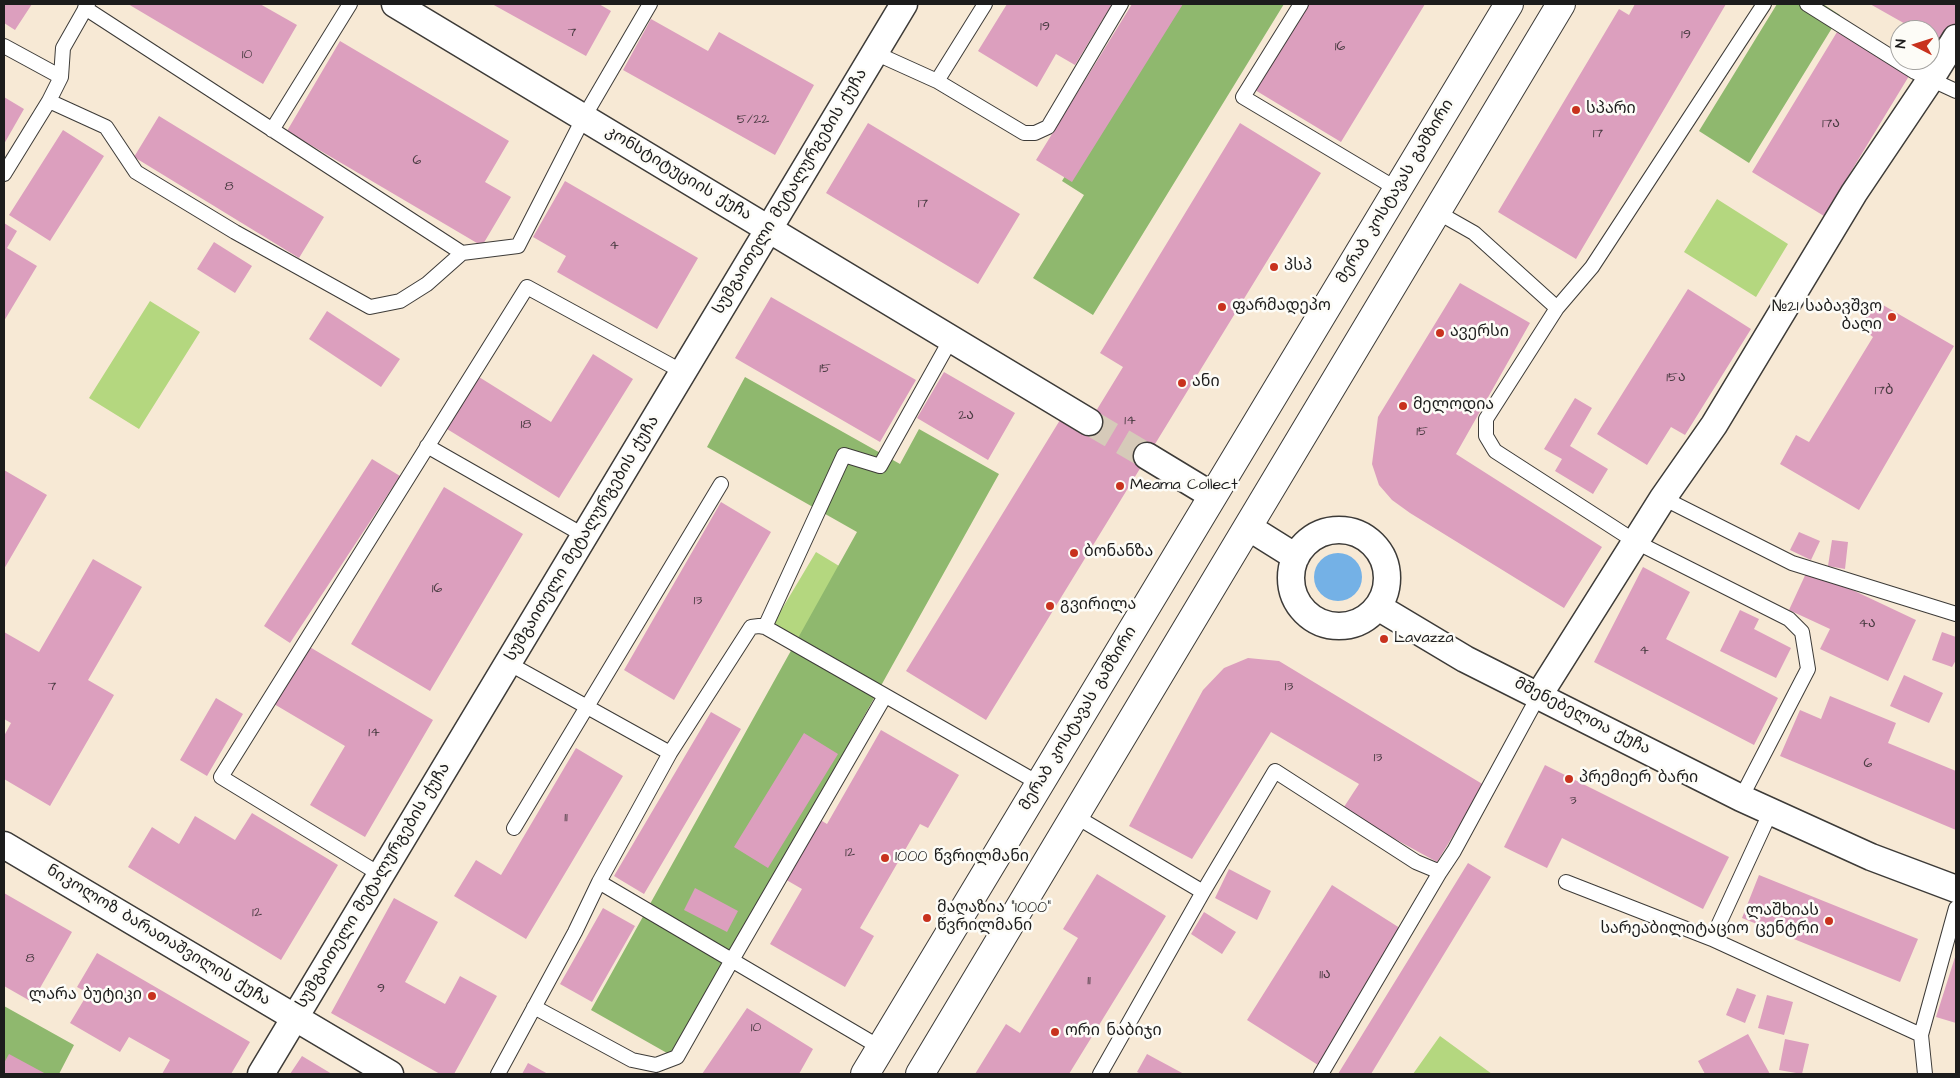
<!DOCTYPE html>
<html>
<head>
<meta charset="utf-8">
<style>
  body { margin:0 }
  #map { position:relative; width:1960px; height:1078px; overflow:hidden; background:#f7e9d5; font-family:"Architects Daughter",sans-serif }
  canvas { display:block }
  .frame { position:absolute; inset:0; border:5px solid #1c1c1c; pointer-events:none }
  .north { position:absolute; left:1890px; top:20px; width:50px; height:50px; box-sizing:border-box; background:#fdfcf7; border:1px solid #a3a29f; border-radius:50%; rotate:275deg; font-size:14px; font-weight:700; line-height:20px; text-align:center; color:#1c1c1c }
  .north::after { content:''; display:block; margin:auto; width:18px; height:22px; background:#c8321e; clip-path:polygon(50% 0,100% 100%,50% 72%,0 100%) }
</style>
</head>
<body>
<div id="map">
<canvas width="1960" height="1078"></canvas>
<div class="frame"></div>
<div class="north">N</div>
</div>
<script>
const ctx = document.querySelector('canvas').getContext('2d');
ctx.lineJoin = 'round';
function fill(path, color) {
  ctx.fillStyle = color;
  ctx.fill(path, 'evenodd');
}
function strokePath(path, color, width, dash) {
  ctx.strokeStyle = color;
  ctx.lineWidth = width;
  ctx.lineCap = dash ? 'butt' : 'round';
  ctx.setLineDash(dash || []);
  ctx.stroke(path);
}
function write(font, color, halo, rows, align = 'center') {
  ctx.font = font + ' "Architects Daughter","Noto Sans Georgian",sans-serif';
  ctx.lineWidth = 5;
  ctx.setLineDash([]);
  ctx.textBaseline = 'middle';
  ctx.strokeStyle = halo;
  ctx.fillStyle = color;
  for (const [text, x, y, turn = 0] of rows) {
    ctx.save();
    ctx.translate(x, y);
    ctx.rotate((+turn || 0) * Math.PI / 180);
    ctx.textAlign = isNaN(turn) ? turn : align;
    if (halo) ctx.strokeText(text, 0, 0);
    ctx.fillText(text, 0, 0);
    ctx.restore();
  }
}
fill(new Path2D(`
  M 1717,199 L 1788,244 L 1756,297 L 1684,252 Z
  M 150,301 L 200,332 L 139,429 L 89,398 Z
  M 816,552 L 910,609 L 868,680 L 773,624 Z
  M 1440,1036 L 1492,1074 L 1413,1074 Z`), '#b4d77f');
fill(new Path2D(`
  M 1170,4 L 1284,4 L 1093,315 L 1033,278 L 1084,195 L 1062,181 Z
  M 1777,4 L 1823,4 L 1840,15 L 1749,163 L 1699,131 Z
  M 745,377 L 900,464 L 919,429 L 999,474 L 674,1057 L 591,1010 L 857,532 L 707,447 Z
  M 4,1006 L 74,1045 L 59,1074 L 4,1074 Z`), '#8fb86e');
fill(new Path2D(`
  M1314 577a24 24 0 1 1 48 0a24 24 0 1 1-48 0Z`), '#74b1e6');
fill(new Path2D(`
  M 4,4 L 32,4 L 15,30 L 4,23 Z
  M 128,4 L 260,4 L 297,25 L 263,84 Z
  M 492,4 L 599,4 L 611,11 L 586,56 Z
  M 1007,4 L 1112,4 L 1075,65 L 1056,54 L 1037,87 L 978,51 Z
  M 1132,4 L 1183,4 L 1072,182 L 1036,160 Z
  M 1308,4 L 1425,4 L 1341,142 L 1255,90 Z
  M 1635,4 L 1726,4 L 1576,259 L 1498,212 L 1619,9 L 1629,15 Z
  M 1870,4 L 1956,4 L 1956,24 L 1944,46 L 1930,38 L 1930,30 L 1916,30 Z
  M 651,19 L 708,51 L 719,32 L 814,85 L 775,155 L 623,70 Z
  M 1837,32 L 1909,76 L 1824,216 L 1752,172 Z
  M 340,41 L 509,141 L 485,182 L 511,197 L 482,246 L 287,131 Z
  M 4,97 L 24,109 L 4,144 Z
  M 159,116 L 324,217 L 299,258 L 134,157 Z
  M 868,123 L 1020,214 L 978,284 L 826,193 Z
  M 1240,123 L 1321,173 L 986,720 L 906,671 L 1060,420 L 1082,434 L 1123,367 L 1100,353 Z
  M 63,130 L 104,156 L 50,241 L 9,215 Z
  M 565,181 L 698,258 L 657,329 L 557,272 L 566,256 L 533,237 Z
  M 4,223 L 17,231 L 7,248 L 37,266 L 4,321 Z
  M 214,242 L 252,266 L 235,293 L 197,269 Z
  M 1460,283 L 1530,323 L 1456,454 L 1602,547 L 1564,608 L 1410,513 L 1392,500 L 1379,485 L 1372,464 L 1378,417 Z
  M 1688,289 L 1751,329 L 1685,435 L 1671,427 L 1647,465 L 1597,434 Z
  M 771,297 L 916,380 L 880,442 L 735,358 Z
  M 1876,301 L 1954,346 L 1859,510 L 1780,464 L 1796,435 L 1809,442 L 1873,337 L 1860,327 Z
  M 327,311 L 400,359 L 381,387 L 309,339 Z
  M 593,354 L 633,379 L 559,498 L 447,429 L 479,377 L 551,422 Z
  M 944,372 L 1015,413 L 988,460 L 917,418 Z
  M 1575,398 L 1592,408 L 1570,446 L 1608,469 L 1593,494 L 1555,471 L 1562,459 L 1544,449 Z
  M 372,459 L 400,476 L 290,643 L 264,626 Z
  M 4,470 L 47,495 L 4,569 Z
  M 444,487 L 523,534 L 430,691 L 351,644 Z
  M 721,502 L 771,532 L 674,700 L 624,670 Z
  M 1799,532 L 1820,541 L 1811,560 L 1790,550 Z
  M 1832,540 L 1848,542 L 1845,569 L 1828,566 Z
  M 93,559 L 142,587 L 88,680 L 114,695 L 50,806 L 4,779 L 4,736 L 11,723 L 4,719 L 4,632 L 39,652 Z
  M 1643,567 L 1690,592 L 1666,639 L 1778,698 L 1754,745 L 1594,662 Z
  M 1808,569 L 1916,620 L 1888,681 L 1820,649 L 1830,629 L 1789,610 Z
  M 1740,610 L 1759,619 L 1754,629 L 1791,648 L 1776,678 L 1720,651 Z
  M 1942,632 L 1956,637 L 1956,660 L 1952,667 L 1932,660 Z
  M 308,646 L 433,720 L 365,837 L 310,805 L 345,746 L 274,704 Z
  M 1248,658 L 1279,661 L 1484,785 L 1437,862 L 1342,810 L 1359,784 L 1271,732 L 1192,859 L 1129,826 L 1203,690 L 1224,668 Z
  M 1904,675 L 1943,693 L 1929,723 L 1890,706 Z
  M 1830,696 L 1896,723 L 1888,743 L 1956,771 L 1956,830 L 1780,756 L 1800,710 L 1821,719 Z
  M 216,698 L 243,714 L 207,776 L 180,760 Z
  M 711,712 L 741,729 L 644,894 L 614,876 Z
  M 881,730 L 959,775 L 928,828 L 920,824 L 860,928 L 874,936 L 845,987 L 770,944 L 802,889 L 783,878 L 817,818 L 827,824 Z
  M 804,733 L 838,754 L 768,868 L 734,847 Z
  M 576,748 L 623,776 L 526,939 L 454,896 L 476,860 L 501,875 Z
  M 1545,765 L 1729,857 L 1703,909 L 1562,838 L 1547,868 L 1504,847 Z
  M 252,813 L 338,865 L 281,960 L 128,867 L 152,827 L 179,844 L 195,816 L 235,840 Z
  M 1468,863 L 1491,877 L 1371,1074 L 1338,1074 Z
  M 1229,869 L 1271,891 L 1257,920 L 1215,898 Z
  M 1097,874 L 1166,916 L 1069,1074 L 975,1074 L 1006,1024 L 1020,1033 L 1078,938 L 1063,929 Z
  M 1759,875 L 1918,939 L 1900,982 L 1742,918 Z
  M 1332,885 L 1403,930 L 1318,1065 L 1247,1020 Z
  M 695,888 L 738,911 L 727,932 L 684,910 Z
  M 4,893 L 72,932 L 32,1002 L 4,986 Z
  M 394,898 L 438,922 L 405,982 L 445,1004 L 460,976 L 497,996 L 454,1074 L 440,1074 L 331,1013 Z
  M 603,908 L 635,926 L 592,1002 L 560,984 Z
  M 1204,912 L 1236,932 L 1222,954 L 1191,934 Z
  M 97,953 L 250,1042 L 231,1074 L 162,1074 L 170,1060 L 129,1037 L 120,1052 L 70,1023 L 88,993 L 77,987 Z
  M 1956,954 L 1956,1023 L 1936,1017 Z
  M 1737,988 L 1756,995 L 1745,1023 L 1726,1015 Z
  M 1767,995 L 1793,1002 L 1784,1035 L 1758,1028 Z
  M 747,1008 L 813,1049 L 799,1074 L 702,1074 Z
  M 1748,1034 L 1770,1074 L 1705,1074 L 1698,1061 Z
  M 1785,1039 L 1809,1044 L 1802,1074 L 1779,1070 Z
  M 9,1054 L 46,1074 L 4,1074 L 4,1063 Z
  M 1147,1054 L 1184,1074 L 1141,1074 L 1137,1072 Z
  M 302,1056 L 332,1074 L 290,1074 Z
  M 528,1063 L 548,1074 L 522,1074 Z`), '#dc9fbe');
strokePath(new Path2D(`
  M 1089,422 L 1147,456`), '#d6cab9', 26, [26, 13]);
const lane = new Path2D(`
  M 1301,4 L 1243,97 L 1397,189
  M 1807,4 L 1915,72 L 1956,91
  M 85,8 L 462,253
  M 4,46 L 61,77 L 63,48 L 88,4
  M 875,53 L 937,81 L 1024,133 L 1035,133 L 1048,127 L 1121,4
  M 61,77 L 49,101 L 106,127 L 136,172 L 235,232 L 370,307 L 400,301 L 427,284 L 462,253 L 518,246 L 584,117 L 650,4
  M 937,81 L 985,4
  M 272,130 L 350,4
  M 4,174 L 49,101
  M 1437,212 L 1474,233 L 1557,308 L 1486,419 L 1486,436 L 1495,451 L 1636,542 L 1789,619 L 1802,632 L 1808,669 L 1741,798
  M 1557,308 L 1592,267 L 1764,4
  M 427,446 L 585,536
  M 1663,498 L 1792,563 L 1956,614
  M 765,627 L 844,455 L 880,466 L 951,339
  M 508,663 L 670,753
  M 1075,816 L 1203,892
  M 514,828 L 721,484
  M 381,875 L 221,777 L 527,287 L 683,372
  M 599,882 L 881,1048
  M 1566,882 L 1712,939 L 1921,1035
  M 1712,939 L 1771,811
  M 534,1007 L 632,1060 L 656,1065 L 677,1057 L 732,960 L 885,696
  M 498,1074 L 575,932 L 599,882 L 670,753 L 751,627 L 759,626 L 765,627 L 1040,784
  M 1100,1074 L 1203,892 L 1275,771 L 1416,862 L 1440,872 L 1454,851 L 1539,695
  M 1321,1074 L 1440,872
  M 1925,1074 L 1921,1035 L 1956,908`);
const street = new Path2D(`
  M 395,4 L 1089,422
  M 1147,456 L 1213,496
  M 1248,527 L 1296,557
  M1291 578a48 48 0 1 1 96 0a48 48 0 1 1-96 0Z
  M 1378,607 L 1465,659 L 1741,798 L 1871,857 L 1956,889
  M 1539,695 L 1663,498 L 1714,425 L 1854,193 L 1930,80 L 1956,38
  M 4,845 L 390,1074
  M 261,1074 L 904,4`);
const secondary = new Path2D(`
  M 865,1074 L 1509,4
  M 920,1074 L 1561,4`);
strokePath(lane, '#3d3b38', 16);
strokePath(street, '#3d3b38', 29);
strokePath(secondary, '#3d3b38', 30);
strokePath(lane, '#fff', 14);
strokePath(street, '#fff', 26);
strokePath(secondary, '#fff', 28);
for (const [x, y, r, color] of [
  [1576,110,5,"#c8321e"],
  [1274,267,5,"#c8321e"],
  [1222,307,5,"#c8321e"],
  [1892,317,5,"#c8321e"],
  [1440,333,5,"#c8321e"],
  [1182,383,5,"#c8321e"],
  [1403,406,5,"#c8321e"],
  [1120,486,5,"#c8321e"],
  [1074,553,5,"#c8321e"],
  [1050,606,5,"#c8321e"],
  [1384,639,5,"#c8321e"],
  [1569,779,5,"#c8321e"],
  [885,858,5,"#c8321e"],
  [927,918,5,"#c8321e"],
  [1829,921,5,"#c8321e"],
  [152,996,5,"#c8321e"],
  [1055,1032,5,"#c8321e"]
]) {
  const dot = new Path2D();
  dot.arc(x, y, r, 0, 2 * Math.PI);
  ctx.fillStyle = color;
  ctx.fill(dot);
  strokePath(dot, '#fdfcf7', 2);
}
write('14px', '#4c3d44', null, [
  ["19",1045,27],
  ["7",572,33],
  ["19",1686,35],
  ["16",1340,47],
  ["10",247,55],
  ["5/22",753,120],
  ["17ა",1831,124],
  ["17",1598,134],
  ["6",417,161],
  ["8",229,187],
  ["17",923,204],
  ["4",614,246],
  ["15",825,369],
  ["15ა",1676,378],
  ["17ბ",1884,391],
  ["2ა",966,416],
  ["14",1130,421],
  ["18",526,425],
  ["15",1422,432],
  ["16",437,589],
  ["13",698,601],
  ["4ა",1867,624],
  ["4",1644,651],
  ["7",52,687],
  ["13",1289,687],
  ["14",374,733],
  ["13",1378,758],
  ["6",1868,764],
  ["3",1573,801],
  ["11",566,818],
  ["12",850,853],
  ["12",257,913],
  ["8",30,959],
  ["11ა",1325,975],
  ["11",1089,981],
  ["9",381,989],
  ["10",756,1028]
]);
write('16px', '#1c1c1c', '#fdfcf7', [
  ["სპარი",1586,110],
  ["პსპ",1284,267],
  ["ფარმადეპო",1232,307],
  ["№21 საბავშვო",1882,308,"right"],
  ["ბაღი",1882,326,"right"],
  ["ავერსი",1450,333],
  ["ანი",1192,383],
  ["მელოდია",1413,406],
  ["Meama Collect",1130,486],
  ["ბონანზა",1084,553],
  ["გვირილა",1060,606],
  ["Lavazza",1394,639],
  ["პრემიერ ბარი",1579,779],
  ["1000 წვრილმანი",895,858],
  ["მაღაზია \"1000\"",937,909],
  ["წვრილმანი",937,927],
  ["ლაშხიას",1819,912,"right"],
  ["სარეაბილიტაციო ცენტრი",1819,930,"right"],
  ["ლარა ბუტიკი",142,996,"right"],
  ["ორი ნაბიჯი",1065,1032]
], 'left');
write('16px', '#1c1c1c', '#fdfcf7', [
  ["კონსტიტუციის ქუჩა",678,174,31],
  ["სუმგაითელი მეტალურგების ქუჩა",791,192,-59],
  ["მერაბ კოსტავას გამზირი",1396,192,-59],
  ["სუმგაითელი მეტალურგების ქუჩა",583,539,-59],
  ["მშენებელთა ქუჩა",1582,717,27],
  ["მერაბ კოსტავას გამზირი",1079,719,-59],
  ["სუმგაითელი მეტალურგების ქუჩა",374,886,-59],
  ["ნიკოლოზ ბარათაშვილის ქუჩა",158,936,31]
]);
</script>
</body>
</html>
